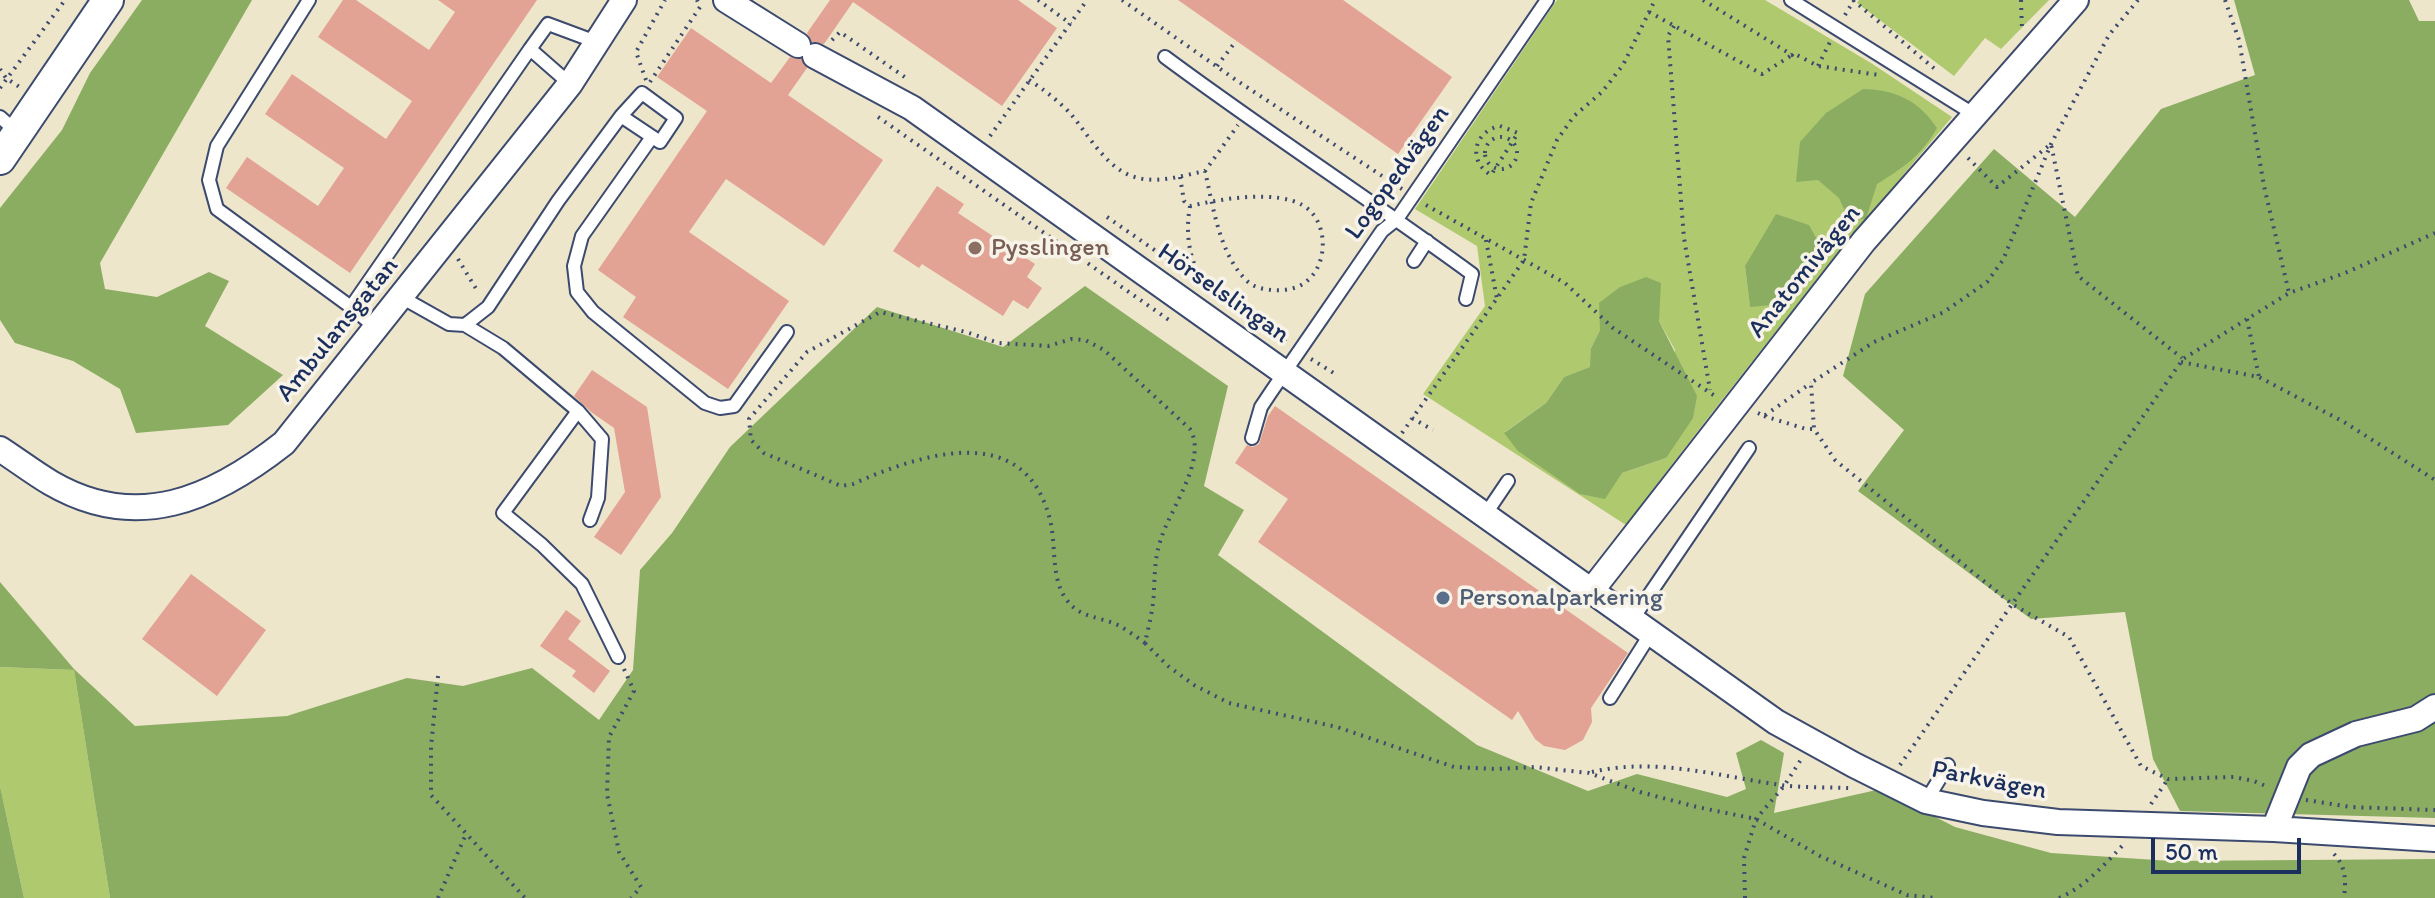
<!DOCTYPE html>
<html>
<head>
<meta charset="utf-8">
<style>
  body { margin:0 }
  #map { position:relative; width:2435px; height:898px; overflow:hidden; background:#eee6cb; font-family:Itim,sans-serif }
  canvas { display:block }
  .scale { position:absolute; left:2151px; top:838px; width:150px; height:36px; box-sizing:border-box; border:4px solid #1b2f5e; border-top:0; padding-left:10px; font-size:24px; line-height:28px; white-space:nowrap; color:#1b2f5e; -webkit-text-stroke:6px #f7f3e8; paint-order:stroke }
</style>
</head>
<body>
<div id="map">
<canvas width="2435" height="898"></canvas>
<div class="scale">50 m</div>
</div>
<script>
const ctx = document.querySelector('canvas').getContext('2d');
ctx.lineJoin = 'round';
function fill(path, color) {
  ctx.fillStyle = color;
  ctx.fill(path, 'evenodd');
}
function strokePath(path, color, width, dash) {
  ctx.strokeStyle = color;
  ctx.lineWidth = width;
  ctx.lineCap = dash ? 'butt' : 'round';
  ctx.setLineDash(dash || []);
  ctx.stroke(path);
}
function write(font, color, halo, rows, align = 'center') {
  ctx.font = font + ' Itim,sans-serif';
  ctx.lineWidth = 7;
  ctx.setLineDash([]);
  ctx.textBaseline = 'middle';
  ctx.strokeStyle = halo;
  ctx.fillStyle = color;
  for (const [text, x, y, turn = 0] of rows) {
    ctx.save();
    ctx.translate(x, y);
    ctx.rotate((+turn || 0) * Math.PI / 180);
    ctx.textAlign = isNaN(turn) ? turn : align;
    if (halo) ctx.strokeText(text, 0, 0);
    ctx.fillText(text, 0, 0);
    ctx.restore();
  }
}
fill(new Path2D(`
  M 1557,0 L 1765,0 L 1871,63 L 1952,117 C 1839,250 1731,386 1626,525 L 1423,394 L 1485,306 L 1477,246 L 1415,209 ZM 1745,266 L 1783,304 L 1750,306 ZM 1659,321 L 1675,350 L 1666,458 L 1622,473 L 1505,432 L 1546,403 L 1564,377 L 1591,367 L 1591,348 L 1600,330 Z
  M 1859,0 L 2049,0 L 2001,49 L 1985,38 L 1954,76 L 1857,3 Z
  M 0,667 L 74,670 L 110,898 L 24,898 L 0,786 Z`), '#afc96f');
fill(new Path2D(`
  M 142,0 L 252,0 L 100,263 L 105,289 L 157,297 L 209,272 L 229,281 L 205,326 L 283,375 L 228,425 L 136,433 L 120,389 L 73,361 L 15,343 L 0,320 L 0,208 L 62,130 L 90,73 Z
  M 2234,0 L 2409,0 L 2419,21 L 2435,21 L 2435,818 L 2180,811 L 2153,759 L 2125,612 L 2031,619 L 1858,491 L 1904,430 L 1843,376 L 1865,294 L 1994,149 L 2075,217 L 2161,109 L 2255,75 Z
  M 1863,89 C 1896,90 1918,100 1937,128 C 1923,154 1902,169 1877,184 L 1866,219 L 1849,220 L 1839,198 L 1818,180 L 1796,182 L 1800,142 L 1826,113 Z
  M 1776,214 L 1809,225 L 1821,247 L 1812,278 L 1783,304 L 1750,307 L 1745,266 Z
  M 1646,277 L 1661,283 L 1659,321 L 1697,396 L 1693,418 L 1666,458 L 1622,473 L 1605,499 L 1580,494 L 1518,451 L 1504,433 L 1546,403 L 1564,377 L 1590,367 L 1591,348 L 1600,330 L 1599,303 L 1620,287 Z
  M 1085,286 L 1228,386 L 1204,486 L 1244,510 L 1218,555 L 1477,745 L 1588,791 L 1637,774 L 1727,797 L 1746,789 L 1736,753 L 1761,740 L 1784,753 L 1774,813 L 1881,789 L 1955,827 L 2051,853 L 2171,861 L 2435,859 L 2435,898 L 110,898 L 74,670 L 0,667 L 0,582 L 74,669 L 135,726 L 287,716 L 407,678 L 463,686 L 532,668 L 599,720 L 633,670 L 640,570 L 672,533 L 730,447 L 877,307 L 1003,347 Z
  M 0,786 L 24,898 L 0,898 Z`), '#8bad62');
fill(new Path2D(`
  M 343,0 L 356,0 L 429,50 L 455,12 L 438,0 L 537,0 L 350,273 L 226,188 L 247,157 L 318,206 L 344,168 L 265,114 L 292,74 L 386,139 L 412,101 L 318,37 Z
  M 830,0 L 1018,0 L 1057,28 L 1002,106 L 853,2 L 824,44 L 812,42 L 807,33 Z
  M 1178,0 L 1343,0 L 1452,77 L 1398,154 Z
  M 691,28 L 771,83 L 790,57 L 801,59 L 807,68 L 788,95 L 883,160 L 824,246 L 726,179 L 689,232 L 789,301 L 728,389 L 623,317 L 636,297 L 598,270 L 707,111 L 657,77 Z
  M 937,186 L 964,204 L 958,213 L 1035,264 L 1027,277 L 1042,288 L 1028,309 L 1013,300 L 1003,316 L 922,264 L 919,268 L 893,251 Z
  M 592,370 L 647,407 L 661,497 L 621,555 L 594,537 L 625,492 L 614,428 L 591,412 L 574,396 Z
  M 1275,406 L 1628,653 L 1591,708 L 1592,722 L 1583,740 L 1565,750 L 1544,746 L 1535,739 L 1518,711 L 1512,720 L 1258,542 L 1288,499 L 1235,463 L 1247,445 L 1253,447 L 1259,444 L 1268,416 Z
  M 191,574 L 266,630 L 217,696 L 142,639 Z
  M 566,610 L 581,621 L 568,639 L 610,671 L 594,693 L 572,676 L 576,671 L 540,646 Z`), '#e2a294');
const service = new Path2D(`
  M 309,0 L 217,146 L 209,180 L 217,209 L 351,307
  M 1791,0 L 1975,115
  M 530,49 L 548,24 L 599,43
  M 1165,57 C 1266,132 1371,200 1472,274 L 1466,299
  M 0,117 L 18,133
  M 652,137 L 582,236 L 574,266 L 577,292 L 593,312 L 705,403 L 720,408 L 734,406 L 787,332
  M 1414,261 L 1427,241
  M 401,297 L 449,324 L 465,325 L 503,348 L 578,411 L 602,439 L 598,498 L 590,520
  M 465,325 L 488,307 L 558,201 L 621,116 L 642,93 L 676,118 L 660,142 L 621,116
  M 376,328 L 351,307 L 530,49 L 570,84
  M 578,411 L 503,513 L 542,545 L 582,584 L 618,657
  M 1252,438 L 1261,407 L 1271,392 L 1382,231 L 1397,219 L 1547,0
  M 1485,515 L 1508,481
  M 1632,620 L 1749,448
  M 1610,698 L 1651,633
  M 1926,801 L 1948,765`);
const minor = new Path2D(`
  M 726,0 L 798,45
  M 815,56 L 912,108 L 1776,722 L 1854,765 L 1926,801 L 1983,813 L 2058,822 L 2274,829 L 2435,839
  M 0,449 C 17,460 34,473 51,483 C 137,533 213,499 284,443 L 570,84 L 624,0
  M 1592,590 L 1864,241 L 2076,0
  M 2274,829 L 2299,767 L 2311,755 L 2356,734 L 2416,719 L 2435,707`);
const tertiary = new Path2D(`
  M 0,159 L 108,0`);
strokePath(service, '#3b4a6e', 16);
strokePath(minor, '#3b4a6e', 28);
strokePath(tertiary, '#3b4a6e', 34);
strokePath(new Path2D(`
  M 1038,0 L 1071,24
  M 1122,0 L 1236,80 L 1402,189
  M 1703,0 L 1792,55 L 1793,53 L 1818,66 L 1879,75
  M 1853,0 L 1936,70
  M 2021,0 L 2022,30
  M 2138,0 L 2109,35 L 2051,144 L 2003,260 L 1987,282 L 1944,312 L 1874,342 L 1811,383 L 1814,429 L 1835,460 L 2012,604 L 2069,637 L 2141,766 L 2168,779 L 2234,777 L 2254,781 L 2268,787
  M 2225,0 L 2239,40 L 2264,186 L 2289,293
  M 1649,12 L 1762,74 L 1792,55
  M 1845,15 L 1854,0
  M 1674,26 L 1668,36 L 1684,238 L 1710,390
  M 832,40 L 840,32 L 909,80
  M 1217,66 L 1236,41
  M 1818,66 L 1831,40
  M 0,69 L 6,78 L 21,88
  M 646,80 L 636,52 L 665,0
  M 1029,80 C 1043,89 1056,99 1068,111 C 1090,135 1108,175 1144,179 C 1164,182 1185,175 1205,171 L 1238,125
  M 650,82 L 700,7 L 697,0
  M 0,88 L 65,0
  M 878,117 L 1169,320
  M 1500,126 L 1518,133 L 1491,175 C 1467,161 1474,131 1500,126 Z
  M 990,136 L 1087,0
  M1485 153a16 16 0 1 1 32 0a16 16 0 1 1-32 0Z
  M 1968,158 L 1997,187 L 2051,144 L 2078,276 L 2182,358
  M 1180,177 L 1184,201 L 1190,206 C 1221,199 1276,189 1304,206 C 1328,221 1329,263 1307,281 C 1298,289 1284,291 1272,290 C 1262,289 1252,287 1245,279 C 1219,252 1213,206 1205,171
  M 1426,205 L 1565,283 L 1613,328 L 1718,398
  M 1190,206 C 1185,234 1189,259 1204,284
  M 1107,217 L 1287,342
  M 1486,240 L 1497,299
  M 458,259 L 478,292
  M 2247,319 L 2259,377
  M 1311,359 L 1337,375
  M 2181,362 L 2259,377 L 2344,422 L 2435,480
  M 306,378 L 344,318
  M 1758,413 L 1764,416 L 1811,383
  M 1764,416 L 1806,429 L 1814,429
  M 1412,418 L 1433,430
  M 1402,433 L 1524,260 L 1531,203 L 1557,140 L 1574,116 L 1602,92 L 1623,65 L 1655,0
  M 1145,643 C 1137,637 1128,631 1120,626 C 1100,616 1080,619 1066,599 C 1050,577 1057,543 1049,516 C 1022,419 918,455 853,484 L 841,486 L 764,453 L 751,440 L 749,419 L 807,352 L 880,312 L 966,332 L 999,343 L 1048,346 L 1072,339 L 1085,340 L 1104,350 L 1190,429 C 1208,459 1170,509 1161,539 C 1155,556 1155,570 1154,588 C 1154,606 1149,625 1145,643 L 1168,666 L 1194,685 L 1229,703 L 1337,727 L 1454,767 L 1496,769 L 1535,767 L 1589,773 L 1640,792 L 1697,807 L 1756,819 L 1820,856 L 1907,895 L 1936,898
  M 624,669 L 634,691 L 609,737 L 607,794 L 619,852 L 641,887 L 631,898
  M 438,676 L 431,747 L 431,795 L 525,898
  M 1900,765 L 2183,359 L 2289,293 L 2345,273 L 2435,233
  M 1592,772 C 1655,757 1718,776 1781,785 C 1803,788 1827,787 1849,788
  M 2306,800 L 2350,807 L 2435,810
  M 2151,804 L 2168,779
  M 2334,854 C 2346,867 2346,880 2344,898
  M 438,898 L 466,834
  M 1745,898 L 1744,858 L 1756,819 L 1784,786 L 1802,758
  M 2059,898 C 2085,887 2105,864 2124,844`), '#3b4a6e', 4, [2, 6]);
strokePath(service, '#fff', 12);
strokePath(minor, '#fff', 24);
strokePath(tertiary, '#fff', 30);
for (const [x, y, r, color] of [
  [975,248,8,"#8d6e63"],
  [1443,598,8,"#5c6f8a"]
]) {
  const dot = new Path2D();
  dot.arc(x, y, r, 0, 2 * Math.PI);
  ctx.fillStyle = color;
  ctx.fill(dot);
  strokePath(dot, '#f7f3e8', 3);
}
write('26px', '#1b2f5e', '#f7f3e8', [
  ["Logopedvägen",1398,173,-54],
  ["Anatomivägen",1805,272,-51],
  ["Hörselslingan",1223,294,35],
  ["Ambulansgatan",338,330,-51],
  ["Parkvägen",1989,781,11]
]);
write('26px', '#785e54', '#f7f3e8', [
  ["Pysslingen",991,248]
], 'left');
write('26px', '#4e5e75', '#f7f3e8', [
  ["Personalparkering",1459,598]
], 'left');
</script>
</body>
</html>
